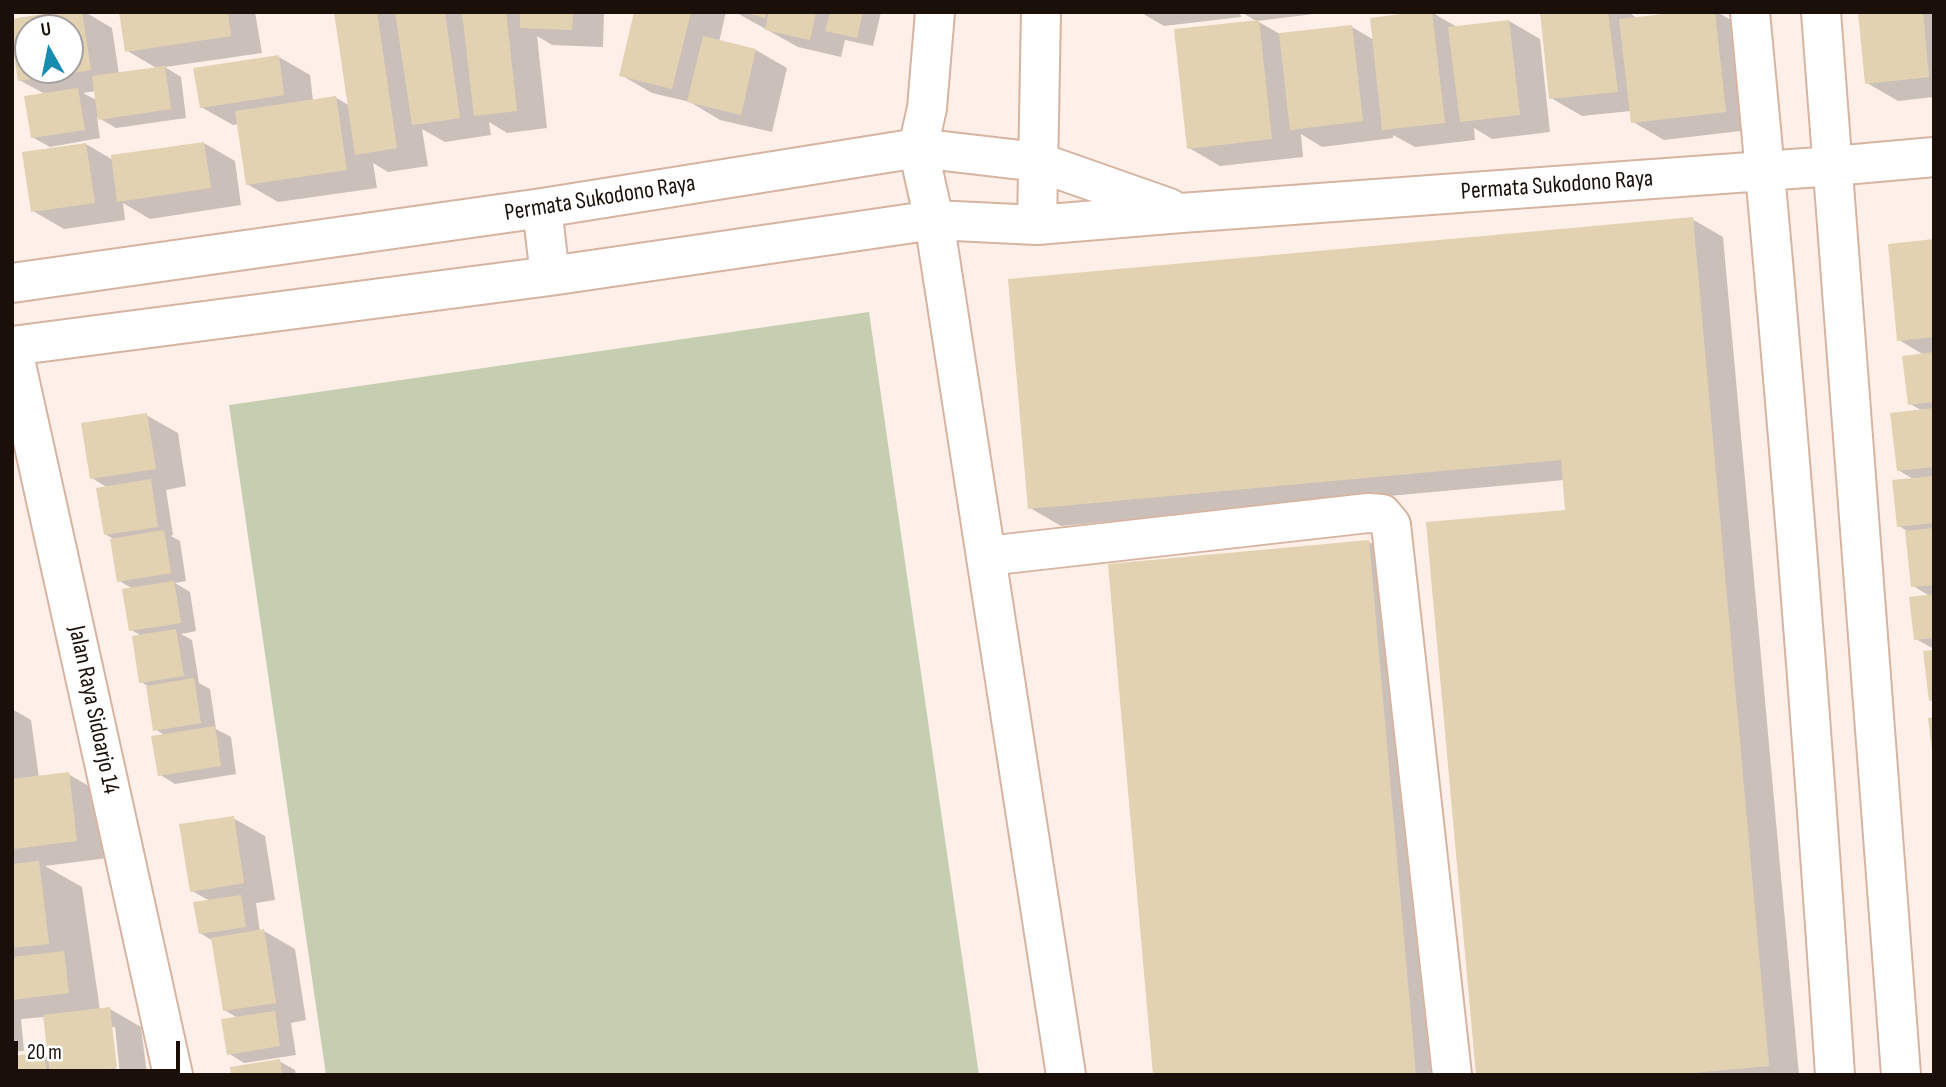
<!DOCTYPE html>
<html>
<head>
<meta charset="utf-8">
<style>
  body { margin:0 }
  #map { position:relative; width:1946px; height:1087px; overflow:hidden; background:#feefe8; font-family:"Sofia Sans Condensed",sans-serif }
  canvas { display:block }
  .frame { position:absolute; inset:0; border:14px solid #1b1009; pointer-events:none }
  .north { position:absolute; left:14px; top:14px; width:70px; height:70px; box-sizing:border-box; background:#fff; border:2px solid #a49f9d; border-radius:50%; rotate:351deg; font-size:19px; font-weight:700; line-height:28px; text-align:center; color:#1b1009 }
  .north::after { content:''; display:block; margin:auto; width:24px; height:32px; background:#188cb0; clip-path:polygon(50% 0,100% 100%,50% 72%,0 100%) }
  .scale { position:absolute; left:14px; top:1041px; width:166px; height:32px; box-sizing:border-box; border:4px solid #1b1009; border-top:0; padding-left:9px; font-size:21px; line-height:24px; white-space:nowrap; color:#1b1009; -webkit-text-stroke:5px #fff; paint-order:stroke }
</style>
</head>
<body>
<div id="map">
<canvas width="1946" height="1087"></canvas>
<div class="frame"></div>
<div class="north">U</div>
<div class="scale">20 m</div>
</div>
<script>
const ctx = document.querySelector('canvas').getContext('2d');
ctx.lineJoin = 'round';
function fill(path, color) {
  ctx.fillStyle = color;
  ctx.fill(path, 'evenodd');
}
function strokePath(path, color, width, dash) {
  ctx.strokeStyle = color;
  ctx.lineWidth = width;
  ctx.lineCap = dash ? 'butt' : 'round';
  ctx.setLineDash(dash || []);
  ctx.stroke(path);
}
function write(font, color, halo, rows, align = 'center') {
  ctx.font = font + ' "Sofia Sans Condensed",sans-serif';
  ctx.lineWidth = 5;
  ctx.setLineDash([]);
  ctx.textBaseline = 'middle';
  ctx.strokeStyle = halo;
  ctx.fillStyle = color;
  for (const [text, x, y, turn = 0] of rows) {
    ctx.save();
    ctx.translate(x, y);
    ctx.rotate((+turn || 0) * Math.PI / 180);
    ctx.textAlign = isNaN(turn) ? turn : align;
    if (halo) ctx.strokeText(text, 0, 0);
    ctx.fillText(text, 0, 0);
    ctx.restore();
  }
}
fill(new Path2D(`
  M 869,312 L 979,1075 L 326,1075 L 229,405 Z`), '#c6ceb2');
fill(new Path2D(`
  M 66,12 L 85,12 L 112,28 L 119,74 L 158,69 L 126,50 L 121,12 L 255,12 L 262,53 L 165,67 L 181,77 L 186,118 L 116,128 L 97,117 L 100,138 L 50,147 L 32,137 L 45,94 L 19,80 L 12,30 ZM 28,28 L 70,28 L 70,70 L 28,70 ZM 96,91 L 98,101 L 83,93 Z
  M 336,12 L 604,12 L 603,47 L 552,45 L 537,36 L 547,128 L 507,133 L 489,122 L 491,135 L 445,142 L 422,129 L 428,166 L 388,172 L 373,163 L 377,188 L 278,202 L 247,184 L 238,124 L 233,125 L 201,107 L 279,57 L 310,75 L 313,101 L 335,97 L 350,106 Z
  M 636,12 L 726,12 L 719,42 L 756,50 L 787,68 L 772,132 L 720,120 L 690,102 L 652,93 L 621,75 Z
  M 735,12 L 881,12 L 873,46 L 845,40 L 841,57 L 798,47 Z
  M 1140,12 L 1240,12 L 1241,17 L 1164,26 Z
  M 1241,12 L 1330,12 L 1257,21 L 1280,34 L 1352,27 L 1374,40 L 1431,12 L 1457,27 L 1509,21 L 1540,39 L 1550,132 L 1492,139 L 1474,128 L 1475,140 L 1415,147 L 1393,135 L 1393,138 L 1322,147 L 1301,134 L 1303,157 L 1220,166 L 1189,148 L 1258,22 Z
  M 1541,12 L 1628,12 L 1637,18 L 1717,12 L 1745,28 L 1757,129 L 1664,140 L 1633,122 L 1631,111 L 1582,116 L 1551,98 Z
  M 1860,12 L 1934,12 L 1934,97 L 1898,101 L 1867,83 Z
  M 204,143 L 235,161 L 241,205 L 150,219 L 123,203 L 125,220 L 64,229 L 33,211 L 86,144 L 113,160 Z
  M 1692,219 L 1723,237 L 1799,1075 L 1478,1075 L 1567,511 L 1564,480 L 1061,526 L 1030,508 Z
  M 1934,240 L 1934,649 L 1916,639 L 1930,596 L 1913,586 L 1907,531 L 1899,526 L 1915,480 L 1898,470 L 1923,411 L 1910,404 L 1924,355 L 1899,340 Z
  M 146,415 L 178,433 L 186,486 L 166,490 L 173,535 L 171,536 L 180,541 L 186,581 L 175,583 L 190,592 L 196,631 L 181,634 L 192,640 L 199,683 L 210,689 L 216,729 L 231,737 L 236,774 L 175,784 L 159,774 L 166,736 L 155,729 L 148,686 L 141,682 L 142,636 L 131,630 L 133,589 L 118,580 L 115,540 L 105,534 L 108,488 L 92,478 Z
  M 1369,542 L 1400,560 L 1445,1075 L 1155,1075 Z
  M 12,709 L 31,720 L 39,778 L 68,774 L 99,792 L 107,858 L 45,866 L 82,887 L 100,1010 L 110,1009 L 141,1027 L 147,1075 L 120,1075 L 115,1027 L 111,1027 L 116,1075 L 12,1075 L 44,1054 L 49,1057 L 45,1017 L 21,1019 L 24,1051 L 12,1052 Z
  M 233,818 L 265,836 L 275,900 L 256,903 L 260,932 L 264,931 L 295,949 L 306,1020 L 291,1023 L 296,1055 L 244,1063 L 228,1053 L 238,1018 L 224,1010 L 213,941 L 200,933 L 210,901 L 192,891 Z
  M 279,1061 L 295,1070 L 296,1075 L 233,1075 Z`), '#0003');
fill(new Path2D(`
  M 55,12 L 82,12 L 91,70 L 18,81 L 12,42 L 12,19 ZM 28,28 L 70,28 L 70,70 L 28,70 Z
  M 119,12 L 228,12 L 231,36 L 125,52 Z
  M 334,12 L 377,12 L 397,148 L 355,155 Z
  M 395,12 L 445,12 L 460,118 L 412,125 Z
  M 462,12 L 506,12 L 517,111 L 474,116 Z
  M 520,12 L 573,12 L 572,30 L 520,28 Z
  M 634,12 L 691,12 L 672,89 L 619,76 Z
  M 743,12 L 766,12 L 765,18 Z
  M 769,12 L 816,12 L 810,40 L 765,30 Z
  M 830,12 L 863,12 L 857,38 L 825,31 Z
  M 1417,12 L 1432,12 L 1445,123 L 1382,130 L 1370,18 Z
  M 1540,12 L 1608,12 L 1618,92 L 1549,99 Z
  M 1682,12 L 1715,12 L 1726,112 L 1631,123 L 1619,19 Z
  M 1858,12 L 1923,12 L 1929,77 L 1865,84 Z
  M 1259,20 L 1272,139 L 1187,149 L 1174,29 Z
  M 1509,20 L 1520,115 L 1460,122 L 1448,27 Z
  M 1352,25 L 1363,121 L 1290,130 L 1279,33 Z
  M 703,36 L 756,49 L 741,115 L 687,102 Z
  M 279,55 L 284,95 L 200,108 L 193,68 Z
  M 165,66 L 171,109 L 98,120 L 92,76 Z
  M 78,88 L 85,130 L 31,138 L 24,96 Z
  M 336,96 L 347,170 L 246,185 L 235,111 Z
  M 204,142 L 211,188 L 117,202 L 111,155 Z
  M 86,143 L 95,203 L 31,212 L 22,152 Z
  M 1693,217 L 1769,1066 L 1671,1075 L 1476,1075 L 1426,522 L 1565,510 L 1561,460 L 1028,509 L 1008,279 Z
  M 1934,239 L 1934,337 L 1897,341 L 1888,244 Z
  M 1934,352 L 1934,402 L 1908,405 L 1902,356 Z
  M 1934,408 L 1934,467 L 1897,471 L 1890,413 Z
  M 147,413 L 156,469 L 90,479 L 81,423 Z
  M 1934,476 L 1934,523 L 1897,527 L 1892,480 Z
  M 151,479 L 158,527 L 104,535 L 96,488 Z
  M 1934,528 L 1934,585 L 1911,587 L 1905,531 Z
  M 164,530 L 171,573 L 117,582 L 110,539 Z
  M 1369,540 L 1416,1075 L 1153,1075 L 1108,564 Z
  M 174,581 L 181,623 L 129,631 L 122,589 Z
  M 1934,594 L 1934,638 L 1914,640 L 1909,597 Z
  M 176,629 L 184,676 L 139,683 L 132,636 Z
  M 1934,650 L 1934,701 L 1929,701 L 1923,651 Z
  M 194,678 L 201,723 L 153,731 L 146,686 Z
  M 1934,717 L 1934,751 L 1932,751 L 1928,718 Z
  M 215,726 L 221,766 L 158,776 L 151,736 Z
  M 69,772 L 77,841 L 14,849 L 12,779 Z
  M 234,816 L 244,883 L 190,892 L 179,824 Z
  M 39,861 L 49,944 L 12,948 L 12,864 Z
  M 241,895 L 246,927 L 199,934 L 193,902 Z
  M 264,929 L 276,1003 L 223,1011 L 211,938 Z
  M 64,951 L 69,993 L 12,1000 L 12,957 Z
  M 110,1007 L 117,1068 L 50,1075 L 43,1015 Z
  M 275,1011 L 280,1046 L 227,1055 L 221,1019 Z
  M 44,1052 L 47,1075 L 12,1075 L 12,1056 Z
  M 280,1059 L 282,1075 L 231,1075 L 230,1067 Z`), '#e2d2b1');
const minor = new Path2D(`
  M 935,12 L 927,108 L 918,148 L 934,220 L 1066,1075
  M 1750,12 C 1784,366 1812,720 1835,1075
  M 1821,12 L 1901,1075
  M 542,208 L 550,276
  M 1037,225 L 1041,12
  M 12,283 L 542,208 L 918,148 L 1038,162 L 1169,208
  M 12,346 L 550,276 L 934,220 L 1037,225 L 1181,213 L 1833,166 L 1934,157
  M 987,556 L 1368,513 L 1382,514 L 1391,525 L 1452,1075`);
const major = new Path2D(`
  M 12,346 L 173,1075`);
strokePath(minor, '#d6b4a2', 42);
strokePath(major, '#d6b4a2', 42);
strokePath(minor, '#fff', 38);
strokePath(major, '#fff', 38);
write('24px', '#1b1009', '#fff', [
  ["Permata Sukodono Raya",1557,186,-4],
  ["Permata Sukodono Raya",600,199,-9],
  ["Jalan Raya Sidoarjo 14",93,710,78]
]);
</script>
</body>
</html>
